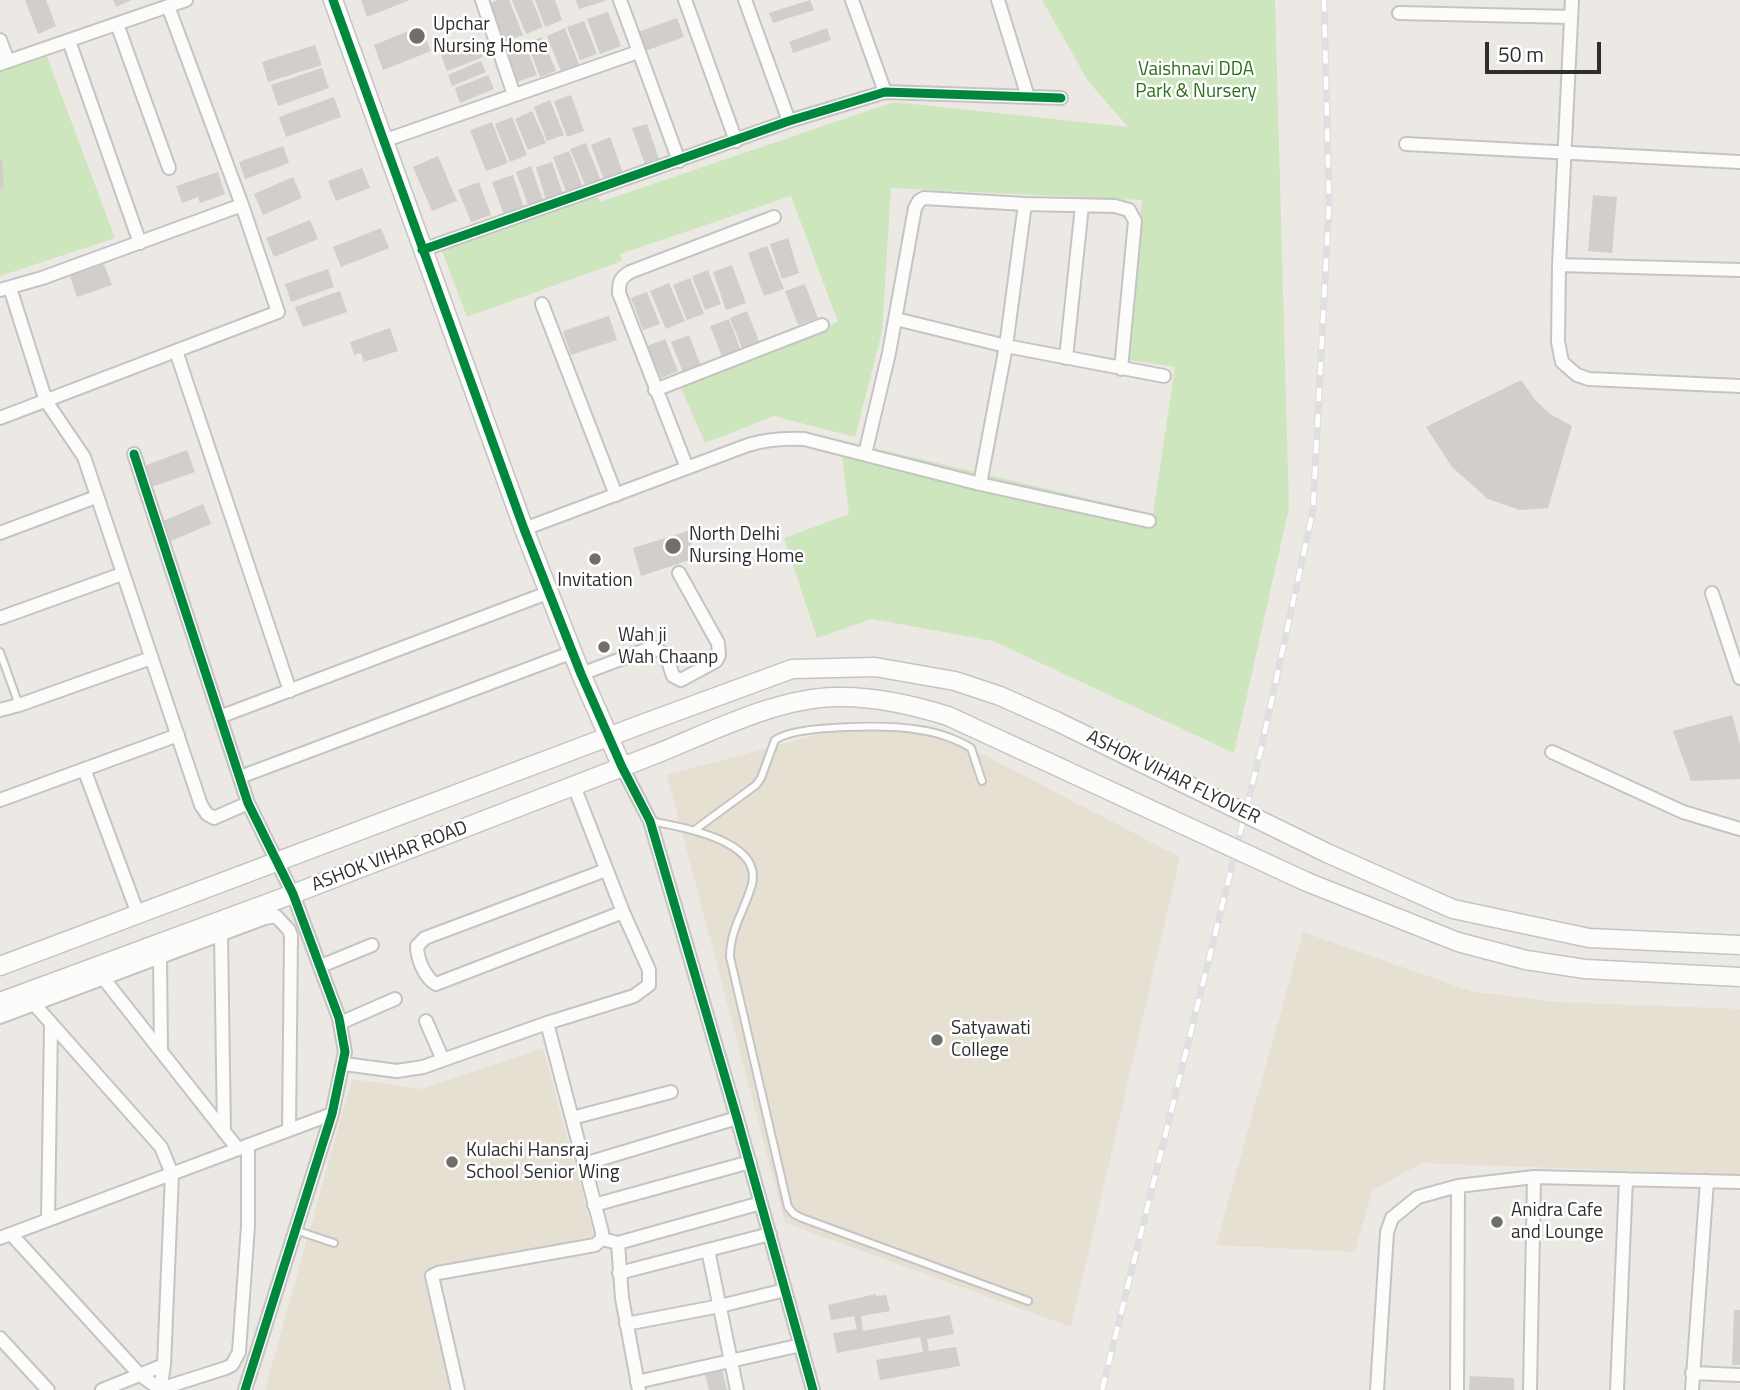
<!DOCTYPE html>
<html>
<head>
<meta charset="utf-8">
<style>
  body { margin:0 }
  #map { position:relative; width:1740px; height:1390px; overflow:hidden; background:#ece8e4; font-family:"Titillium Web",sans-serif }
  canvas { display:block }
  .scale { position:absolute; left:1485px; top:42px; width:116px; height:32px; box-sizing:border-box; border:4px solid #2e2e2e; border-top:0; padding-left:9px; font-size:21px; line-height:24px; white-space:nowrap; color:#2e2e2e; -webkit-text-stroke:5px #fff; paint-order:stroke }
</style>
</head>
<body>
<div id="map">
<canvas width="1740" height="1390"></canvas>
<div class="scale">50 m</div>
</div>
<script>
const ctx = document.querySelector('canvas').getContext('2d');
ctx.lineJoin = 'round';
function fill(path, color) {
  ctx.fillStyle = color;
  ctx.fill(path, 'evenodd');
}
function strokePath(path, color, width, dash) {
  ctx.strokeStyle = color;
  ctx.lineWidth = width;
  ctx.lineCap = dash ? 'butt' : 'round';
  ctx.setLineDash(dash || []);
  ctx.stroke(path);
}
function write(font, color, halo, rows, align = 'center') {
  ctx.font = font + ' "Titillium Web",sans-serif';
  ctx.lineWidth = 5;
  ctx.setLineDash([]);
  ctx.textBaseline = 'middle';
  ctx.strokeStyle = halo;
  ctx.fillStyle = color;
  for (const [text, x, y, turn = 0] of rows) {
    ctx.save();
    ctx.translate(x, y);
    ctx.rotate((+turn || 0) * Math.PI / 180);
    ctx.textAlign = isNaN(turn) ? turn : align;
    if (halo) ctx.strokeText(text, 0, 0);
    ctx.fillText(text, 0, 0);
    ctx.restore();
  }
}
fill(new Path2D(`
  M 830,731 L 922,732 L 986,756 L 1180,857 L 1071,1327 L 785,1223 L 667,775 Z
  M 1303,932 L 1470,991 L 1556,1002 L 1740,1009 L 1740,1175 L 1422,1163 L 1372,1191 L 1355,1252 L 1216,1245 Z
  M 543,1048 L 594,1236 L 424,1272 L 451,1390 L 265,1390 L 352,1079 L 422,1089 Z`), '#e6e0d3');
fill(new Path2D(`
  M 1042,0 L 1275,0 L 1289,508 L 1234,753 L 993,641 L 872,619 L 817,638 L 784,538 L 849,514 L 840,440 L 1153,514 L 1175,367 L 1129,360 L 1142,200 L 891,188 L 882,332 L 855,437 L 774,416 L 705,443 L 681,388 L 838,322 L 791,196 L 620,254 L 622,261 L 467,317 L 442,251 L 597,194 L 600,202 L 894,102 L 1128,127 L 1088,81 Z
  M 46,54 L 115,238 L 0,276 L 0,71 Z`), '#cee6be');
fill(new Path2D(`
  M 25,0 L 46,0 L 56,26 L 38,34 Z
  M 113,0 L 132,0 L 116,7 Z
  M 361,0 L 410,0 L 367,17 Z
  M 498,0 L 509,0 L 523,35 L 501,43 L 485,5 Z
  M 512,0 L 532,0 L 543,27 L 526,34 Z
  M 535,0 L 555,0 L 562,20 L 545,27 Z
  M 576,0 L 604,0 L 605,1 L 579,9 Z
  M 810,0 L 814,10 L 773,23 L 769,13 Z
  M 608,12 L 621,46 L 600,54 L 587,19 Z
  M 677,18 L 684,37 L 645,51 L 638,32 Z
  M 584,21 L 597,54 L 580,60 L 567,27 Z
  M 421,26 L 431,51 L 383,70 L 374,45 Z
  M 565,28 L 580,67 L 562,74 L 547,36 Z
  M 827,28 L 831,40 L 793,53 L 789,42 Z
  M 542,37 L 556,71 L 540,77 L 527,43 Z
  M 477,41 L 483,57 L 447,71 L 441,55 Z
  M 525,44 L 537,75 L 517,82 L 505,52 Z
  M 315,45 L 322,65 L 268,82 L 262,62 Z
  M 481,61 L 486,72 L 452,86 L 448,75 Z
  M 322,68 L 329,88 L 278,106 L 271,85 Z
  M 488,75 L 494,89 L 460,103 L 455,88 Z
  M 571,95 L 584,131 L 567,137 L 554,101 Z
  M 334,97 L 341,117 L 286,137 L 279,117 Z
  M 550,100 L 564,135 L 547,141 L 534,107 Z
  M 532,111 L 546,143 L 528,150 L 515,119 Z
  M 512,117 L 527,155 L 510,162 L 495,124 Z
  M 492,122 L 508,163 L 486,171 L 470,130 Z
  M 647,124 L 659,159 L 645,164 L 632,128 Z
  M 610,137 L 623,173 L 604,180 L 591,145 Z
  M 586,143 L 601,181 L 586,187 L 570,149 Z
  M 283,146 L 289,163 L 245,179 L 239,162 Z
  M 569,151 L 583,188 L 567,194 L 553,157 Z
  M 438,156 L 457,201 L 432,211 L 413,167 Z
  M 0,160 L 2,160 L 4,188 L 0,188 Z
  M 552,162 L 563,194 L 546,200 L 536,167 Z
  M 531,166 L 544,203 L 529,208 L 516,172 Z
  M 362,168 L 370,188 L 336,201 L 328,181 Z
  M 218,172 L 225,194 L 200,203 L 198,197 L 182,203 L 176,186 Z
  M 513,175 L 524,208 L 504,215 L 492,182 Z
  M 293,177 L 302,198 L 263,215 L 254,194 Z
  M 479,182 L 491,215 L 471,222 L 458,190 Z
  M 1593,195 L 1617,197 L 1612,253 L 1588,251 Z
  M 310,220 L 318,239 L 274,257 L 266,238 Z
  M 381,228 L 389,248 L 341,267 L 333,247 Z
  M 788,238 L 799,273 L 782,279 L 770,244 Z
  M 767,246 L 784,289 L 764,296 L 748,253 Z
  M 104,264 L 112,285 L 77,297 L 70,276 Z
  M 732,265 L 746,303 L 726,310 L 713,272 Z
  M 328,269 L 334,287 L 291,302 L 285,284 Z
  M 708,270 L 721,304 L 705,310 L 692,276 Z
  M 690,278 L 704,314 L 687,320 L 673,285 Z
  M 669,283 L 685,321 L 666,329 L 650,291 Z
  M 805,284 L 818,318 L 798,325 L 785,291 Z
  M 340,291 L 347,312 L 303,327 L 295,307 Z
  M 647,292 L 660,324 L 643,330 L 631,298 Z
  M 747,311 L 761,346 L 744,353 L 730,318 Z
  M 609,316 L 617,340 L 571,355 L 563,331 Z
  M 729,319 L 741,351 L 723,359 L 710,326 Z
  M 390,328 L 398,351 L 364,362 L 361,353 L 354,355 L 350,342 Z
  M 689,335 L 702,369 L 684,375 L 671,342 Z
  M 665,339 L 678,371 L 661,378 L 647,346 Z
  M 1521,380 L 1536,401 L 1550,414 L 1572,426 L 1548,508 L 1520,510 L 1488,499 L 1452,467 L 1426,427 Z
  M 187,450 L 195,472 L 148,488 L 141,467 Z
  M 203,504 L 211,524 L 171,541 L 163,521 Z
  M 688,531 L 696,558 L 641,576 L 633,548 Z
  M 1732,715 L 1740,744 L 1740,779 L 1691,781 L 1673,731 Z
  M 876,1294 L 876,1296 L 886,1295 L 890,1311 L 861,1316 L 863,1331 L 950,1315 L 954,1334 L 927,1339 L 929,1351 L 956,1347 L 960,1366 L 880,1380 L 876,1360 L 923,1352 L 920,1337 L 837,1353 L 833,1333 L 857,1329 L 854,1316 L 831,1320 L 828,1305 Z
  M 1734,1310 L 1740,1310 L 1740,1365 L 1732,1365 Z
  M 722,1370 L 727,1390 L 709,1390 L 705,1374 Z
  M 1470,1376 L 1514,1378 L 1514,1390 L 1469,1390 Z`), '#d1cecb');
const lane = new Path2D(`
  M 0,652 L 19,705
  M 650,821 C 678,826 763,840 752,884 C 745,910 730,929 730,957 L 788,1207 L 794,1214 L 802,1218 L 1028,1301
  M 696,829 L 756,785 L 761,778 L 775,740 C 798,724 891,725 920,730 C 936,732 957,739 971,748 L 982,781
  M 295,1230 L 334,1243`);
const street = new Path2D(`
  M 482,0 L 514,95
  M 620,0 L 679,161
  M 685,0 L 736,141
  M 745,0 L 789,121
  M 852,0 L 885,92
  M 998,0 L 1028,97
  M 1572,0 L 1559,265 L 1558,342 L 1562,362 L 1577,375 L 1589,379 L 1740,386
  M 1399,13 L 1571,17
  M 117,24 L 169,168
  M 0,40 L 8,61
  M 69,41 L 140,243
  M 0,64 L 186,0
  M 383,141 L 638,52
  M 1406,144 L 1740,162
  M 422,250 L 789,121 L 885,92 L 1061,98
  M 1559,265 L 1740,270
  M 10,288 L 46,401 L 84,457 L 201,805 L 207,814 L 214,818 L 248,803
  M 0,290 L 42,278 L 242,205
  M 542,304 L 616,495
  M 896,319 L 1006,346 L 1164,376
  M 176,351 L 290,691
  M 1066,358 L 1082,206
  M 655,390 L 822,325
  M 0,418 L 278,312 L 242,205 L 168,6
  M 134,454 L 248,803 L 293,894 L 339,1018 L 345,1052 L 332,1114 L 245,1390
  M 865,454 L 889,353 L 915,208 L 919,201 L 924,198 L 1025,204 L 1115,206 L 1129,210 L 1135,221 L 1121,369
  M 687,468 L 619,293 C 619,282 620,278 630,272 L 774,217
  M 980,484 L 1006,346 L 1025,204
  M 524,529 L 748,445 C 767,439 784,438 804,439 L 980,484 L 1149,521
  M 0,533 L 96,497
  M 1712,593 L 1740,678
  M 0,618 L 122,574
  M 581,674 L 653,647 L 666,655 L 673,676 L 681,680 L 716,661 L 719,655 L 718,643 L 679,573
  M 0,710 L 19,705 L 151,658
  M 222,716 L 550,592
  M 1552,752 L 1683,812 L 1740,829
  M 622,767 L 650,821 L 737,1118 L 813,1390
  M 84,769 L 138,914
  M 240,777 L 573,652
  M 0,800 L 178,735
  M 606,870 L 425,938 L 417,946 C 417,959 425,978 436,984 L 623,912
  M 221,934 L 224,1132
  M 160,957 L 161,1051
  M 321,966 L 372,945
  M 104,979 L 238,1149
  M 34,1004 L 161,1147 L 172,1174 L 164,1365 L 160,1390
  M 0,1017 L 265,918 L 276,916 L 289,930 L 291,936 L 289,1130
  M 426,1021 L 443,1060
  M 340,1023 L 395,999
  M 344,1064 L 397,1071 L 423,1067 L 547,1023 L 634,996 L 649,985 L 649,970 L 623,912 L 574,786
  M 572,1118 L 671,1092
  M 584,1164 L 737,1118
  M 594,1205 L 750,1162
  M 48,1220 L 51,1025
  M 11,1234 L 139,1374 L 160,1389 L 226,1368 L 232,1365 L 239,1352 L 248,1226 L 248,1145
  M 0,1238 L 332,1114
  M 602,1239 L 618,1243 L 761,1203
  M 618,1243 L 622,1298 L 639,1390
  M 708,1250 L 737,1390
  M 619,1273 L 770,1234
  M 626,1324 L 720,1306 L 785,1290
  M 0,1338 L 48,1390
  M 1692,1373 L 1740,1375
  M 637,1382 L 801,1345
  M 102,1390 L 164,1365
  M 458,1390 L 432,1276 L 438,1273 L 595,1245 L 602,1239 L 602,1232 L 547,1023
  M 1377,1390 L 1387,1232 L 1392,1218 L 1418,1197 L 1458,1186 L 1534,1177 L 1740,1182
  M 1457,1390 L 1458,1186
  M 1530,1390 L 1534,1177
  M 1617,1390 L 1626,1179
  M 1692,1390 L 1707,1181`);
const secondary = new Path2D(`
  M 333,0 L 524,529 L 581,674 L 622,767
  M 0,966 L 645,723
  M 0,1002 L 293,894 L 656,754`);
strokePath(lane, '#c5c4c5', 10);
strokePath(street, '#c5c4c5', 16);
strokePath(secondary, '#c5c4c5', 21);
strokePath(lane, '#fcfcfb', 6);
strokePath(street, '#fcfcfb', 12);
strokePath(secondary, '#fcfcfb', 18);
const rail = new Path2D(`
  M 1102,1390 L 1261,749 L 1313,510 L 1329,204 L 1324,0`);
strokePath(rail, '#dfdfe1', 7);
strokePath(rail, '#fff', 4.5, [13]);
const secondaryBridge = new Path2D(`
  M 645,723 L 792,669 L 875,667 L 955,681 L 1000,696 L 1056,721 L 1327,853 L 1453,909 L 1589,938 L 1740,945
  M 656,754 C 711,732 776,698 836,697 C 873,696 913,705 948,716 L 1307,882 L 1458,942 L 1526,960 L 1585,969 L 1740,977`);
strokePath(secondaryBridge, '#c5c4c5', 21, []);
strokePath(secondaryBridge, '#fcfcfb', 18);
strokePath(new Path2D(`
  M 333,0 L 524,529 L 581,674 L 622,767 L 650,821 L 737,1118 L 813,1390
  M 422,250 L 789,121 L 885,92 L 1061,98
  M 134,454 L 248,803 L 293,894 L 339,1018 L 345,1052 L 332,1114 L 245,1390`), '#00873e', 9);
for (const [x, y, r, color] of [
  [417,36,9,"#706f6e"],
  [673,546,9,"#706f6e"],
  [595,559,7,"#706f6e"],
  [604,647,7,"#706f6e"],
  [937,1040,7,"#706f6e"],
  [452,1162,7,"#706f6e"],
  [1497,1222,7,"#706f6e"]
]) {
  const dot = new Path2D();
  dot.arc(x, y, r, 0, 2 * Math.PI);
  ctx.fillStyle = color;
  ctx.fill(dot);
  strokePath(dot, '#fff', 2.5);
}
write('19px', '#2e2e2e', '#fff', [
  ["Upchar",433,25],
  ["Nursing Home",433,47],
  ["North Delhi",689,535],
  ["Nursing Home",689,557],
  ["Invitation",595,581,"center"],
  ["Wah ji",618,636],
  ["Wah Chaanp",618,658],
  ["Satyawati",951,1029],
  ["College",951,1051],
  ["Kulachi Hansraj",466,1151],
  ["School Senior Wing",466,1173],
  ["Anidra Cafe",1511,1211],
  ["and Lounge",1511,1233]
], 'left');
write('19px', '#2c6e1b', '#fff', [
  ["Vaishnavi DDA",1196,70],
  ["Park & Nursery",1196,92]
]);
write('19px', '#2e2e2e', '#fff', [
  ["ASHOK VIHAR FLYOVER",1173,778,26],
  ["ASHOK VIHAR ROAD",390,857,-21]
]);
</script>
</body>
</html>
